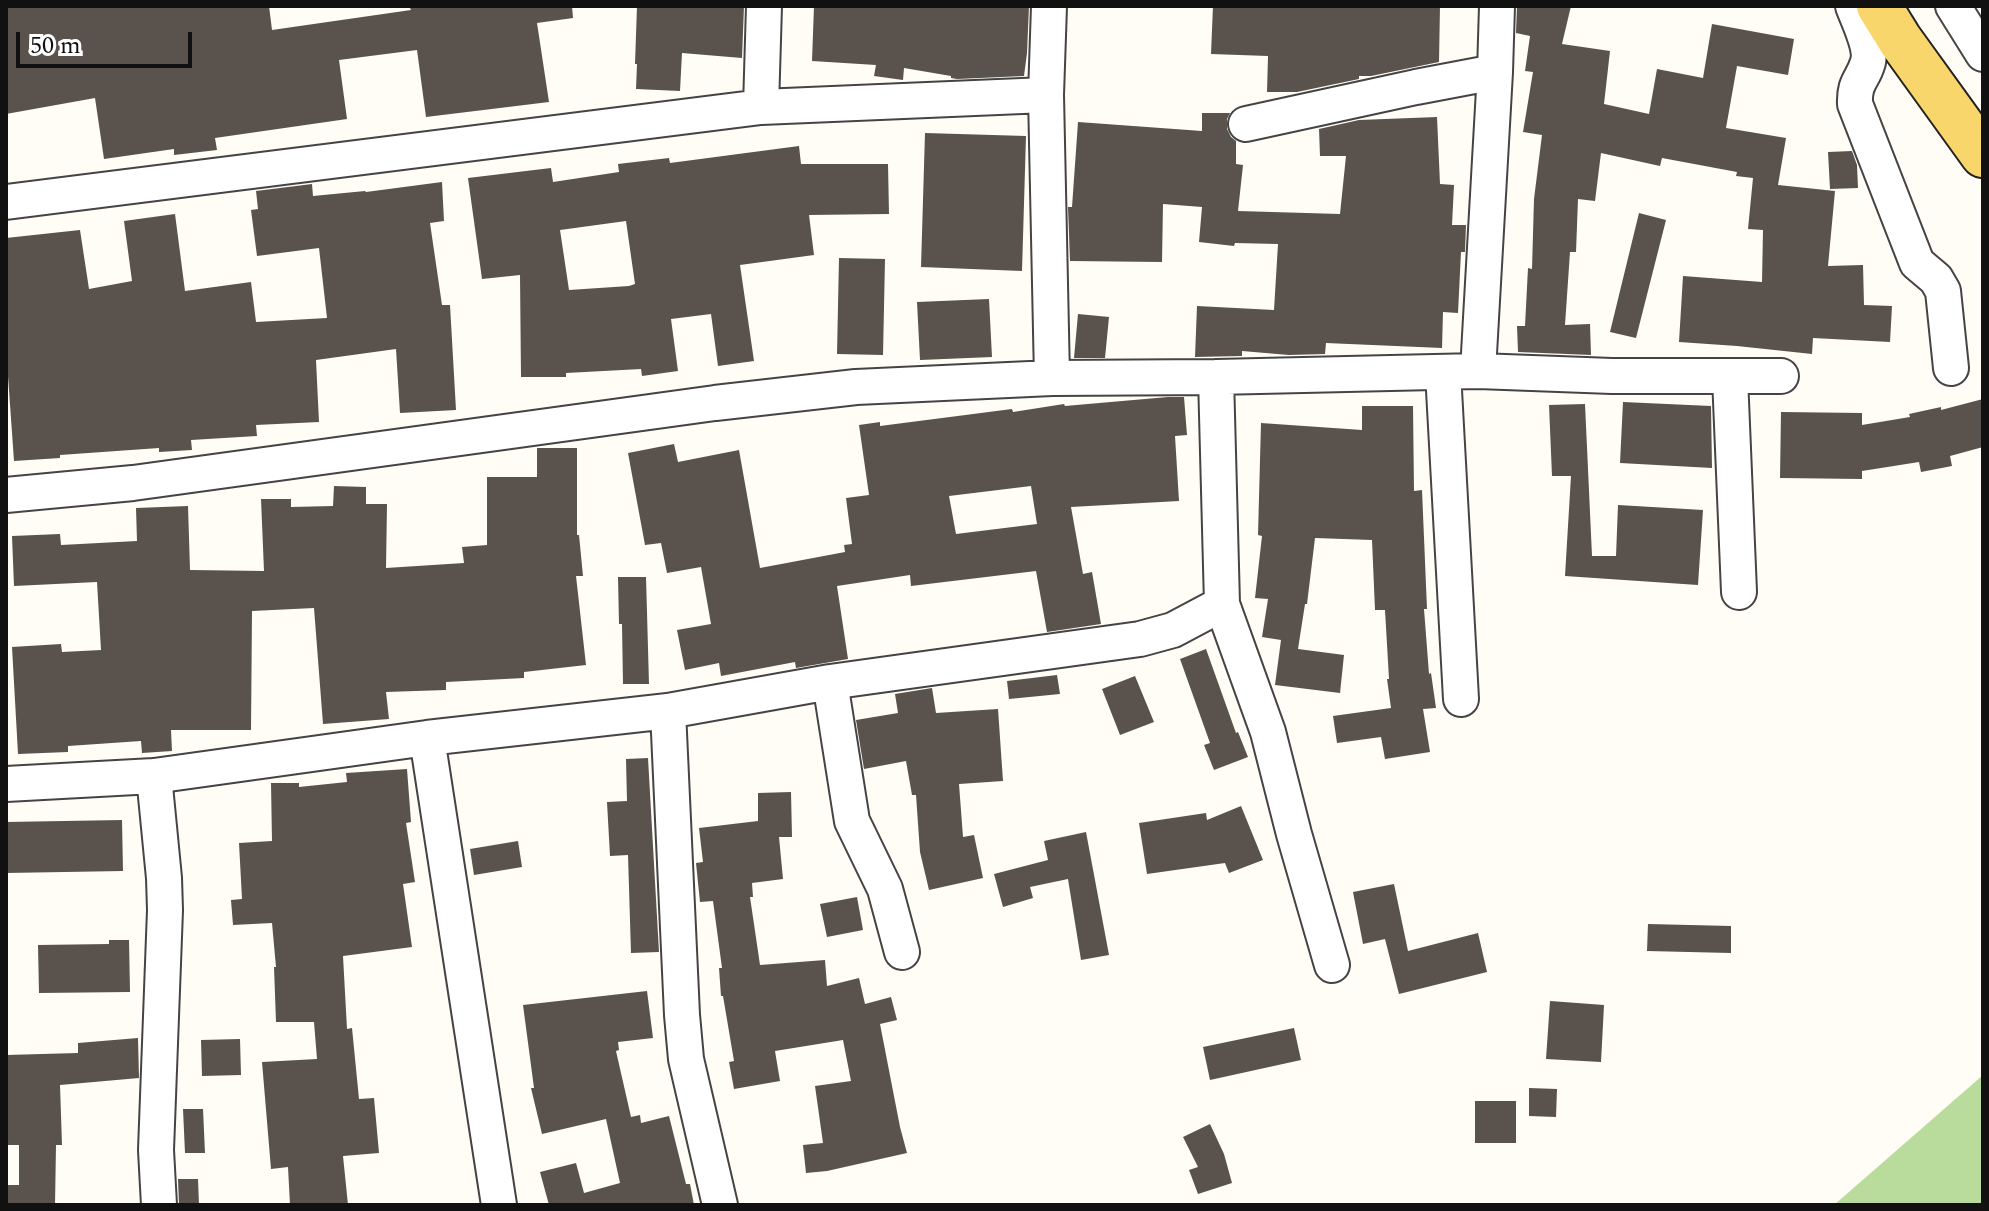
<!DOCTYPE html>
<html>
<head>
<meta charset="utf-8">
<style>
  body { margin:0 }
  #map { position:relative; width:1989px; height:1211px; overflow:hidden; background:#fffdf5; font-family:Spectral,serif }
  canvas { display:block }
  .frame { position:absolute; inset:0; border:8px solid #111; pointer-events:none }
  .scale { position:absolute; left:16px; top:32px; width:176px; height:36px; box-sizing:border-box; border:4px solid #111; border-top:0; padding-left:10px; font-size:24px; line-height:28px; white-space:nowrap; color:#111; -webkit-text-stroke:6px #fff; paint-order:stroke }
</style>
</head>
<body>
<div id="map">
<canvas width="1989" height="1211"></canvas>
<div class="frame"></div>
<div class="scale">50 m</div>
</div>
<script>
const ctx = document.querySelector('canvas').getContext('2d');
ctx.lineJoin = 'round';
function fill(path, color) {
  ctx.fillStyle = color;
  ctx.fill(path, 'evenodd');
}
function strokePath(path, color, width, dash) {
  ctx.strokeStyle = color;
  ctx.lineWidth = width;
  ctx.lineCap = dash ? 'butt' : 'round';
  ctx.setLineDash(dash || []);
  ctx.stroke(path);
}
fill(new Path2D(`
  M 1983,1075 L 1983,1205 L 1834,1205 Z`), '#b9dc9c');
fill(new Path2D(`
  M 6,6 L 269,6 L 272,30 L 411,10 L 410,8 L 422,6 L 572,6 L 573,18 L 537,23 L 549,102 L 426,117 L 417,50 L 339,60 L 347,119 L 215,138 L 217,150 L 174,155 L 174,149 L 104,159 L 95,98 L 6,114 Z
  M 637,6 L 744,6 L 742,58 L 682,53 L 680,91 L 636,89 L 637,64 L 635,64 Z
  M 814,6 L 1029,6 L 1027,53 L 1024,76 L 957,79 L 951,78 L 951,76 L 904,68 L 903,80 L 874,76 L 876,65 L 812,61 Z
  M 1213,6 L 1440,6 L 1439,62 L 1371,76 L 1359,76 L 1359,79 L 1297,92 L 1267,92 L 1268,56 L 1211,54 Z
  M 1517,6 L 1571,6 L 1562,44 L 1610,51 L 1604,104 L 1649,114 L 1657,69 L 1703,78 L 1712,24 L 1794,39 L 1788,75 L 1737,66 L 1726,128 L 1786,138 L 1778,185 L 1835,191 L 1828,266 L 1863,265 L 1864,305 L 1892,306 L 1890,342 L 1813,338 L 1812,354 L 1737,346 L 1679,342 L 1683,276 L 1762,282 L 1763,230 L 1748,229 L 1753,178 L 1736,176 L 1737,172 L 1662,158 L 1660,166 L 1601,153 L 1595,201 L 1578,199 L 1576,252 L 1570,252 L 1565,325 L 1590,324 L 1591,355 L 1518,352 L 1517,326 L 1525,326 L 1528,268 L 1532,269 L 1534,199 L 1542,135 L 1523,132 L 1533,72 L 1525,71 L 1530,36 L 1516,33 Z
  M 1202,113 L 1230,113 L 1227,119 L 1227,129 L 1231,137 L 1236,141 L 1236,164 L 1243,165 L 1238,211 L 1340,214 L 1346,156 L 1320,156 L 1319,129 L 1359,120 L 1437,117 L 1440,184 L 1454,185 L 1452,225 L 1466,225 L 1465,252 L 1461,252 L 1458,313 L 1443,312 L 1442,348 L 1326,343 L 1325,354 L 1289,355 L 1242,351 L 1242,356 L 1195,357 L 1197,306 L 1274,310 L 1278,244 L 1235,243 L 1234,246 L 1199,242 L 1202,207 L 1163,204 L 1162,262 L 1070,261 L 1068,207 L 1072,207 L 1078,122 L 1202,131 Z
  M 925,133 L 1026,136 L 1022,271 L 921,267 Z
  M 799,146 L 801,164 L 888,164 L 889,214 L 809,215 L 814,255 L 740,265 L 754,361 L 718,366 L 711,314 L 671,319 L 678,371 L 642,376 L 641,369 L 566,373 L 566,377 L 521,377 L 520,275 L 482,279 L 468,178 L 551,168 L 553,182 L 619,172 L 618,164 L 669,158 L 670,163 ZM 626,221 L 635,284 L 629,286 L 569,290 L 560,230 Z
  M 1852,151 L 1857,165 L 1858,188 L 1830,189 L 1828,152 Z
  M 442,182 L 444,221 L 430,223 L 442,305 L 450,305 L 456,410 L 400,413 L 396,349 L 316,360 L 319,422 L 256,425 L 257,436 L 191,440 L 192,450 L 159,452 L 159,448 L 60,455 L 60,458 L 14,461 L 6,348 L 6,238 L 80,230 L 89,289 L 132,281 L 124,221 L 175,214 L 185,291 L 251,282 L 256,322 L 327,318 L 319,248 L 257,256 L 251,210 L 258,209 L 256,191 L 312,184 L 313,196 L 365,191 L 366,192 Z
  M 1639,213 L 1666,220 L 1636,338 L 1610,332 Z
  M 839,258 L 885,259 L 883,355 L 837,354 Z
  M 989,299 L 992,357 L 920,360 L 917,302 Z
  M 1078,314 L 1109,317 L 1105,358 L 1074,358 Z
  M 1168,397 L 1184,397 L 1187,435 L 1175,436 L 1179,501 L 1071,507 L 1083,574 L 1092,572 L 1101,624 L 1047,632 L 1036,571 L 911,586 L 910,575 L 837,586 L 848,659 L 796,668 L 795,662 L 721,676 L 719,663 L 685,670 L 677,630 L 711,624 L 701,567 L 667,573 L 661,543 L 645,545 L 628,453 L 674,444 L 678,462 L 739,450 L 760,568 L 845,552 L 844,545 L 852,544 L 846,498 L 869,495 L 859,425 L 880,422 L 880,426 L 1012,409 L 1013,412 L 1064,404 L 1065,406 ZM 1031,486 L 1037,524 L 956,534 L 949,496 Z
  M 1983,399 L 1983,447 L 1950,456 L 1952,466 L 1921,472 L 1919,462 L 1862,471 L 1862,479 L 1780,478 L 1781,412 L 1862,413 L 1862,425 L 1910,417 L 1909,414 L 1941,407 L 1941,410 Z
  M 1623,402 L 1711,406 L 1712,468 L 1620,463 Z
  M 1585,404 L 1592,556 L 1616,556 L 1618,505 L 1703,510 L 1698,585 L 1565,576 L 1571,476 L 1552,476 L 1549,405 Z
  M 1362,406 L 1413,406 L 1414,491 L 1422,490 L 1427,609 L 1424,609 L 1429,674 L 1431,673 L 1436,708 L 1423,709 L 1430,752 L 1385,759 L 1381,737 L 1337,743 L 1333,716 L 1391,708 L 1387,679 L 1389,679 L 1385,610 L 1375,610 L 1372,540 L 1315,538 L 1307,604 L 1305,604 L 1298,649 L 1344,655 L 1340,693 L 1275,685 L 1281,640 L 1262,637 L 1268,599 L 1255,598 L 1262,536 L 1258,535 L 1261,423 L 1362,430 Z
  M 537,448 L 577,448 L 577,535 L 579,535 L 583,576 L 576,576 L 586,665 L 524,672 L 524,678 L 446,682 L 446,690 L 386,692 L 389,719 L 323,724 L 314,608 L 252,611 L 251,730 L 171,730 L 172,751 L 142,753 L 141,741 L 68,746 L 68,752 L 18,754 L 12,647 L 61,644 L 62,652 L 101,650 L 97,582 L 14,586 L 12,536 L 60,534 L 61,545 L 137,541 L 136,508 L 188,506 L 190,570 L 264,571 L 261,499 L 291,499 L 291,507 L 333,506 L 334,486 L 366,487 L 366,504 L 387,504 L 386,568 L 464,563 L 462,547 L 487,545 L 487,477 L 537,477 Z
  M 618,577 L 646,577 L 649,684 L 623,684 L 622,624 L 619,624 Z
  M 1206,649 L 1236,733 L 1238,732 L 1248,757 L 1214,770 L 1204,745 L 1210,743 L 1180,659 Z
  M 1057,675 L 1060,694 L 1009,699 L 1007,681 Z
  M 1135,676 L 1154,722 L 1120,735 L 1102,689 Z
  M 932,688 L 936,713 L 998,709 L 1003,781 L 959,784 L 963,837 L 974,835 L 983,878 L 929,890 L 920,852 L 916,795 L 912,795 L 906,761 L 864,769 L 856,720 L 898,713 L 895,694 Z
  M 648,758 L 659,952 L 631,953 L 628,855 L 610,856 L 607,802 L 627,801 L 626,759 Z
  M 407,769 L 411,822 L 406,823 L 415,882 L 403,884 L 412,947 L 343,956 L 347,1029 L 352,1028 L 359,1099 L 374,1098 L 379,1153 L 343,1156 L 348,1205 L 290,1205 L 288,1167 L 271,1169 L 262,1062 L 317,1059 L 314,1022 L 276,1022 L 274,967 L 276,967 L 272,923 L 233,925 L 231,900 L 242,899 L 239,843 L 272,841 L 271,783 L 299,783 L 299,787 L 347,782 L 346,773 Z
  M 791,792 L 792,837 L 779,837 L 783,879 L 752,883 L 753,897 L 750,897 L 760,965 L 825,960 L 827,986 L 859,978 L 865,1004 L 891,997 L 897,1020 L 880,1024 L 900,1127 L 907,1153 L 827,1171 L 806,1173 L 803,1145 L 823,1143 L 815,1086 L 851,1081 L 843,1040 L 775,1051 L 780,1081 L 734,1089 L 729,1062 L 734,1061 L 723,996 L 721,996 L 719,968 L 722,968 L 713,901 L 700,902 L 696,863 L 703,862 L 699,828 L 758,821 L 758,793 Z
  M 1241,806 L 1263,860 L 1229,873 L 1225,863 L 1147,874 L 1139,823 L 1206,813 L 1207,820 Z
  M 122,820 L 123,871 L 6,873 L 6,822 Z
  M 1086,832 L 1109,955 L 1081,960 L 1068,879 L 1030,887 L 1033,898 L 1003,907 L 994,874 L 1048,860 L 1044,841 Z
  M 518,841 L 522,867 L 474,875 L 470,849 Z
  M 1394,884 L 1408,951 L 1478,933 L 1487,972 L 1399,994 L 1385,939 L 1363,944 L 1353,892 Z
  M 857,897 L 863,930 L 827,937 L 820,904 Z
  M 1648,924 L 1731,926 L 1731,953 L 1647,951 Z
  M 109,940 L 129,940 L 130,992 L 39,993 L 38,945 L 109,944 Z
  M 647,991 L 653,1038 L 618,1042 L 619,1050 L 616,1051 L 631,1117 L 640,1115 L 641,1123 L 669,1116 L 686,1184 L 690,1184 L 694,1205 L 549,1205 L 540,1172 L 576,1163 L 584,1193 L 620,1183 L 606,1119 L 542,1134 L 531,1088 L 534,1088 L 523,1005 Z
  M 1550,1001 L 1604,1005 L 1601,1062 L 1546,1059 Z
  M 1294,1028 L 1301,1060 L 1210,1080 L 1203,1047 Z
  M 138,1038 L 139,1078 L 60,1085 L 62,1145 L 56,1145 L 55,1205 L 6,1205 L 6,1185 L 19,1185 L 19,1145 L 6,1145 L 6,1055 L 78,1053 L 78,1043 Z
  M 240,1039 L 241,1075 L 202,1076 L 201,1040 Z
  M 1529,1088 L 1557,1089 L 1556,1117 L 1529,1116 Z
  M 1475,1101 L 1516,1101 L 1516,1143 L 1475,1143 Z
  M 183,1109 L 203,1109 L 205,1153 L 185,1153 Z
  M 1210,1124 L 1224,1154 L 1232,1183 L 1198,1194 L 1189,1170 L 1198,1167 L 1183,1137 Z
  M 178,1179 L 198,1179 L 199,1205 L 179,1205 Z`), '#5a524d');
const minor = new Path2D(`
  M 1049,6 L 1046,95 L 1052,378
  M 1853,6 C 1858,20 1872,47 1868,62 C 1863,80 1854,81 1855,104 L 1917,263 L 1936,279 L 1943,291 L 1951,368
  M 1953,6 L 1983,54
  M 761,107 L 764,6
  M 1246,124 L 1416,87 L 1495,72
  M 6,202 L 761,107 L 1046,95
  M 1478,371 L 1495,72 L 1497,6
  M 1443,372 L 1461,699
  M 1730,377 L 1739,592
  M 6,495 L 133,483 L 715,403 L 856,387 L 1052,378 L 1216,377 L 1478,371 L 1612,376 L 1781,376
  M 1222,604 L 1268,732 L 1294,834 L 1332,965
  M 830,682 L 852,821 L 885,889 L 902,952
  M 668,711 L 682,1015 L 686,1059 L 720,1205
  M 427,738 L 499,1205
  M 154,776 L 164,878 L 165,910 L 156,1150 L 159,1205
  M 6,784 L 154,776 L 427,738 L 668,711 L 830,682 L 1140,639 L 1173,630 L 1222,604 L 1216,377`);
const major = new Path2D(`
  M 1879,6 L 1900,40 L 1983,155`);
strokePath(minor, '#444', 38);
strokePath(major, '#222', 48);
strokePath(minor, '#fff', 34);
strokePath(major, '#f9d66b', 44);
</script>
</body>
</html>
